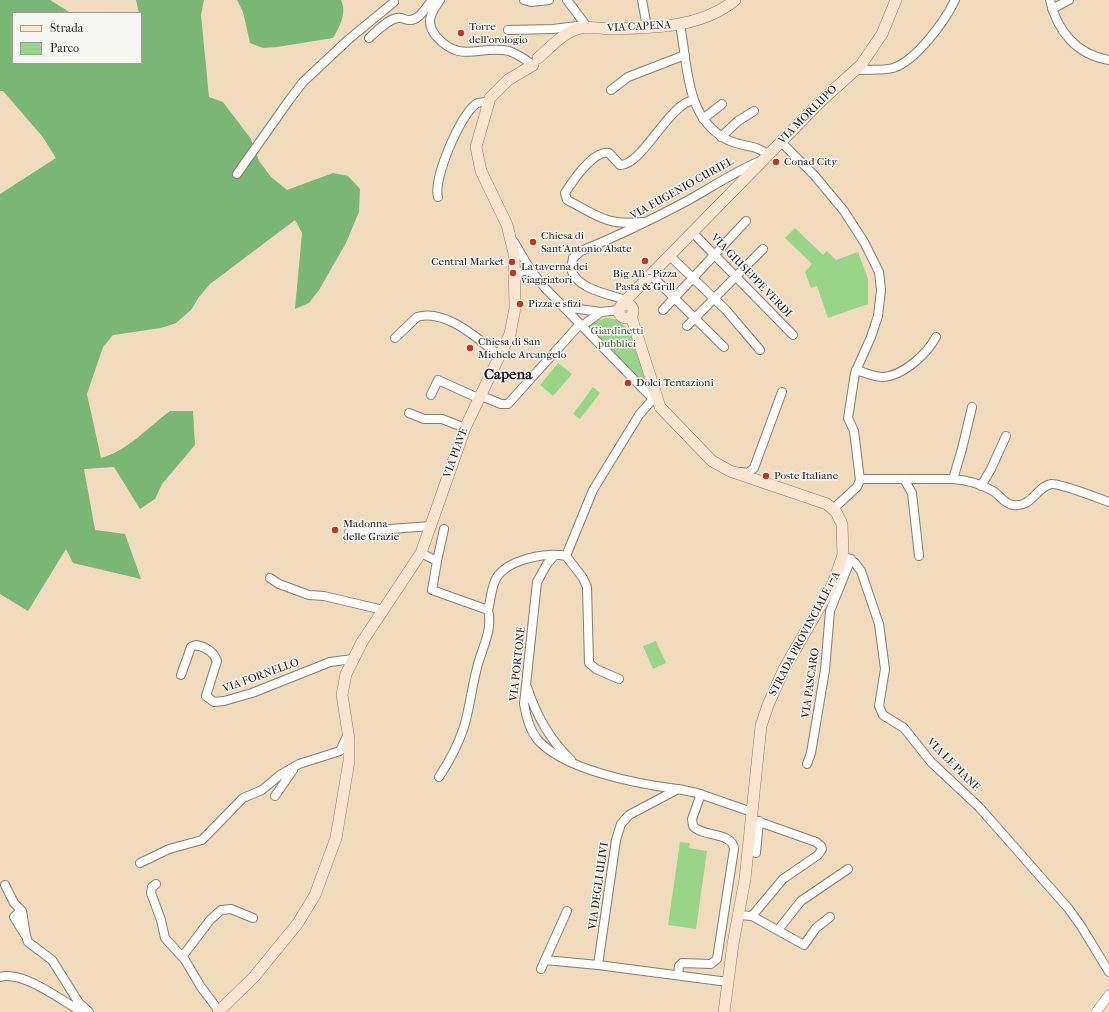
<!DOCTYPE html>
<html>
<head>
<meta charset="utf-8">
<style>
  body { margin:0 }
  #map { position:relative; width:1109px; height:1012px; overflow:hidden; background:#f1dbbd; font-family:"IM FELL French Canon",serif }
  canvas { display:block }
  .legend { position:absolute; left:12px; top:12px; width:130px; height:52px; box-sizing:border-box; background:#f6f6f2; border:1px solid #9f9f9c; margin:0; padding:5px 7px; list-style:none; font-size:12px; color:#1c1c1c }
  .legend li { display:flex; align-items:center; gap:8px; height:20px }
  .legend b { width:20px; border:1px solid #9f9f9c }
</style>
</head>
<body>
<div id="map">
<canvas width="1109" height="1012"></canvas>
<ul class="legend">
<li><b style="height:5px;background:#fbe5cf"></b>Strada</li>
<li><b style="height:11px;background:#99d589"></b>Parco</li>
</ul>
</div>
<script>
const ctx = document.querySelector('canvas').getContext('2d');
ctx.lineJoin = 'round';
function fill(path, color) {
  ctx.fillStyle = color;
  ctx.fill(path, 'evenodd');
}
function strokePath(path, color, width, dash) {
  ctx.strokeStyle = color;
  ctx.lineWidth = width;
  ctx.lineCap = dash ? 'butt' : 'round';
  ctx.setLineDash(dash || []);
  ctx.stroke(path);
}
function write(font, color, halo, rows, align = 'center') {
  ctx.font = font + ' "IM FELL French Canon",serif';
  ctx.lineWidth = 3;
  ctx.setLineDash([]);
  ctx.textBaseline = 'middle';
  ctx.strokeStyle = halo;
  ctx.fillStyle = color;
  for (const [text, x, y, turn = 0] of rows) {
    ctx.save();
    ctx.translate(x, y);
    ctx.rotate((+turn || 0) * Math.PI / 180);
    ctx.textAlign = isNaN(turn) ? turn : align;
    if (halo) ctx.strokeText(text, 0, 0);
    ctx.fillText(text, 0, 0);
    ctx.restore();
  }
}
fill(new Path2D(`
  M 795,228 L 823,255 L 827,251 L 836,260 L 858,252 L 868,279 L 868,304 L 828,318 L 817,286 L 811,288 L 805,272 L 812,264 L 785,238 Z
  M 606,318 C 634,316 640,363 647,384 L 643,385 L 588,328 L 595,322 Z
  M 558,363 L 572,374 L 553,396 L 540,385 Z
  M 593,387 L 600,393 L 580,419 L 573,414 Z
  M 656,641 L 666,663 L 653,669 L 643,646 Z
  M 680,842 L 690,843 L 689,848 L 707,851 L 696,929 L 668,925 Z`), '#99d589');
fill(new Path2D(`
  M 0,0 L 50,0 L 71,13 L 13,13 L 13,63 L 141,63 L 141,13 L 139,13 L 136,0 L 204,0 L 201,15 L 209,97 L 223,102 L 251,139 L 259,161 L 271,177 L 287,190 L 333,173 L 348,176 L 360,189 L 359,212 L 346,243 L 319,290 L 309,303 L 295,309 L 302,233 L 295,220 L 210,284 L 199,297 L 191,310 L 176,323 L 161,328 L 113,335 L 103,347 L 87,394 L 101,458 C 129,450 147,428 170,411 L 193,411 L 195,445 L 162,484 L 155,499 L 140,509 L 114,467 L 84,469 L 95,530 L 125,534 L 141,579 L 73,563 L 66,549 L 28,611 L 0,594 L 0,194 L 56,158 L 42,136 L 3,91 L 0,91 Z
  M 237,0 L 341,0 C 347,13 340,26 333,38 L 277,47 L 263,48 L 250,43 L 243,12 Z`), '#7ab675');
const minor = new Path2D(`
  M 440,0 C 431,13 425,22 436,36 C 461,65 480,44 509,51 C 518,54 526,60 533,65
  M 524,0 L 531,2 L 549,0
  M 567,0 L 585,24
  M 642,0 L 647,27
  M 1050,0 C 1057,31 1077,55 1109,60
  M 1052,9 L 1069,0
  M 680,25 C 688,65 685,117 726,139 C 739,147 757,144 768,155
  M 508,30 L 553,29 L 577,26
  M 369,38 C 377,31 387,20 397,18 C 402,17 404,20 409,20 C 419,21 426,7 432,0
  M 856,70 C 868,69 882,71 893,68 C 916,61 945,21 955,0
  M 611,90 L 628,77 L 685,55
  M 703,119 L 722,104
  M 721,137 L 738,121 L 754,111
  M 781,142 L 815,176 L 844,211 L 864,242 L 879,272 L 881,290 L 878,316 L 871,337 L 855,373 L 848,418 L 854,431 L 860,480 L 857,487 L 833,509
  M 237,174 L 290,99 L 303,82 L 349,39 L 394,2
  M 438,197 C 433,179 460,115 476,104 C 479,102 483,102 487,102
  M 642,222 C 606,226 597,215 567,200 L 565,193 C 572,182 594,149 609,153 L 620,165 C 642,166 669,103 694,100
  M 693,233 L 793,335
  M 514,242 L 530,269 L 545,288 L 657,403
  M 670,256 L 726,310 L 760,350
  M 516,275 L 522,271 L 532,271
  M 651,275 L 724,347
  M 626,300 C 608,294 576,289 571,269 L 573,258 L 581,251 C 618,236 653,219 687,201 C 712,187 734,172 760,161
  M 564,307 L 601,312 L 619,310
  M 663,310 L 746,221
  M 582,326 L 601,312
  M 687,326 L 763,249
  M 395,338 L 417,317 C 446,308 479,340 500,356
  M 856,370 C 864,372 874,377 883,377 C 903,376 927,354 936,337
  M 431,395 L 438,380 L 478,398
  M 479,395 L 501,404 L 508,404 L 580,324
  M 409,413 L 424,419 L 442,419 L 465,428
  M 741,472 L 748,473 L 754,468 L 782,392
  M 861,479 L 953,479 L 962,449 L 972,407
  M 904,479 L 912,493 L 919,556
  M 953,479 C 966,480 981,484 993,491 C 1000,495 1004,504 1013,505 C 1032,508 1036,487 1051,484 C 1060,483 1098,498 1109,502
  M 981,486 L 991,469 L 1006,436
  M 349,532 L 431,526
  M 421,553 L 437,561 L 432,590 L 488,610 C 493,629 483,646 478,664 C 472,685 470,707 464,727 C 458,745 449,762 439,777
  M 555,555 L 547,564 L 537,582 L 524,704 C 526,716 529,729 537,739 C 563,770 638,784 677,789
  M 843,555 L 855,563 L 861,571 L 879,624 L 885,669 L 879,706 L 883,715 L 904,728 L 931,762 L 979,807 L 1068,908 L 1081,926 L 1109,972
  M 566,556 L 583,578 L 587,587 L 589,663 L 596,669 L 619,679
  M 437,561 L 444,529
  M 270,578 L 279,584 L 309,595 L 324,596 L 383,610
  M 488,610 C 491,600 491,586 497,577 C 509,559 547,552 566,556 L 593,490 L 639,415 L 653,399
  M 181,675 L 191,647 L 196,645 C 205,647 214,652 217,661 L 206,696 L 214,702 L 224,701 L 252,693 L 330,662 L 353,659
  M 527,687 C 536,715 549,739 571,760
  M 807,764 L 811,753 L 825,670 L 830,611 L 851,559
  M 275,796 L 293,770
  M 751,819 L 816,842 L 821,846 L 822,849 L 818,855 L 783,879 L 752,916
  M 756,853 L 759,821
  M 140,863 L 169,849 L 202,840 L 243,798 L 262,790 L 280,775 L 299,764 L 340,751 L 346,738
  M 156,884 L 152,887 L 151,893 L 161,920 L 165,938 L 185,960 L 201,987 L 219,1011
  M 5,885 L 14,903 L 22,911 L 26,936 L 28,942 L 52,960 L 79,1003 L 89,1012
  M 738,915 L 752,916 L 804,945 L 816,928 L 830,917
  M 23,916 L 17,914 L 14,917 L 25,935
  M 778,930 L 801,901 L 848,869
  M 182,957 L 210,920 L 221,910 L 231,909 L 253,918
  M 545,960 L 598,965
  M 541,969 L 567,911
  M 678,975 L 679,966 L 682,963 L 711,964 L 717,959 L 734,849 C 733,832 702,837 693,826 L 692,819 L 701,794
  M 0,977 C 23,970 62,1001 82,1012
  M 728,982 L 598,965 L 616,840 L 621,824 L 629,815 L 678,789 L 697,793 L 752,812`);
const tertiary = new Path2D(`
  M 1096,1012 L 1109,995`);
const secondary = new Path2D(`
  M 538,58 C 550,48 563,33 577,29 C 588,25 600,29 611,29 C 653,28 701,28 735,0
  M619 311a7 7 0 1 1 14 0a7 7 0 1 1-14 0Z
  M 622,306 L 628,298 L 822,100 L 861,65 L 882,34 L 896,0
  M 631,316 L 660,407 L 712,461 L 730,471 L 827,504 L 836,512 L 842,524 L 843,555 L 833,584 L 784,669 L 768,705 L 761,726 L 745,879 L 733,944 L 724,1012
  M 218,1012 L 254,977 L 298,923 L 315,895 L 336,838 L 349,761 L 349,739 L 342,695 L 346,674 L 362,642 L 421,553 L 465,428 L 510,334 L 515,308 L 514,253 L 507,225 L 481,171 L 476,147 L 490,98 L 508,80 L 533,65`);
strokePath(minor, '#867c6c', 10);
strokePath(tertiary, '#867c6c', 10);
strokePath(secondary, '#867c6c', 12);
strokePath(minor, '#fff', 8);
strokePath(tertiary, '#fff', 9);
strokePath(secondary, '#fbe5cf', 11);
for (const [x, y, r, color] of [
  [461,33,4,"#c8321e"],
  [776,162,4,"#c8321e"],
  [533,242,4,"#c8321e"],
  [645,261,4,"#c8321e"],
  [512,262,4,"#c8321e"],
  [513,273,4,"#c8321e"],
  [520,304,4,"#c8321e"],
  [470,348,4,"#c8321e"],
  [628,383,4,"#c8321e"],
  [766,476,4,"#c8321e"],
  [335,530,4,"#c8321e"]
]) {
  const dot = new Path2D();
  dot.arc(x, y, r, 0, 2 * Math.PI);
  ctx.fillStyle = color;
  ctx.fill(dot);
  strokePath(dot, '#f6f6f2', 1.5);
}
write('11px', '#1c1c1c', '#f6f6f2', [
  ["Torre",469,27],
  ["dell'orologio",469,40],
  ["Conad City",784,162],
  ["Chiesa di",541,236],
  ["Sant'Antonio Abate",541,249],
  ["Central Market",504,262,"right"],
  ["La taverna dei",521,267],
  ["viaggiatori",521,280],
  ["Big Alì - Pizza",645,274,"center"],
  ["Pasta & Grill",645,287,"center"],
  ["Pizza e sfizi",528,304],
  ["Chiesa di San",478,342],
  ["Michele Arcangelo",478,355],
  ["Dolci Tentazioni",636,383],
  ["Poste Italiane",774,476],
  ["Madonna",343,524],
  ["delle Grazie",343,537]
], 'left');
write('11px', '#1c1c1c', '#f6f6f2', [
  ["VIA CAPENA",639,27,-3],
  ["VIA MORLUPO",808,115,-45],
  ["VIA EUGENIO CURIEL",682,189,-29],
  ["VIA GIUSEPPE VERDI",751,276,46],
  ["VIA PIAVE",456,453,-70],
  ["STRADA PROVINCIALE 17A",805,634,-62],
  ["VIA PORTONE",518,664,-84],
  ["VIA FORNELLO",261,676,-20],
  ["VIA PASCARO",811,683,-82],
  ["VIA LE PIANE",953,765,45],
  ["VIA DEGLI ULIVI",599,886,-82]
]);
write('11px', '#485d42', '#f6f6f2', [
  ["Giardinetti",617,331],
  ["pubblici",617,344]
]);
write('bold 15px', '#1c1c1c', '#f6f6f2', [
  ["Capena",508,375]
]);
</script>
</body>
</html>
